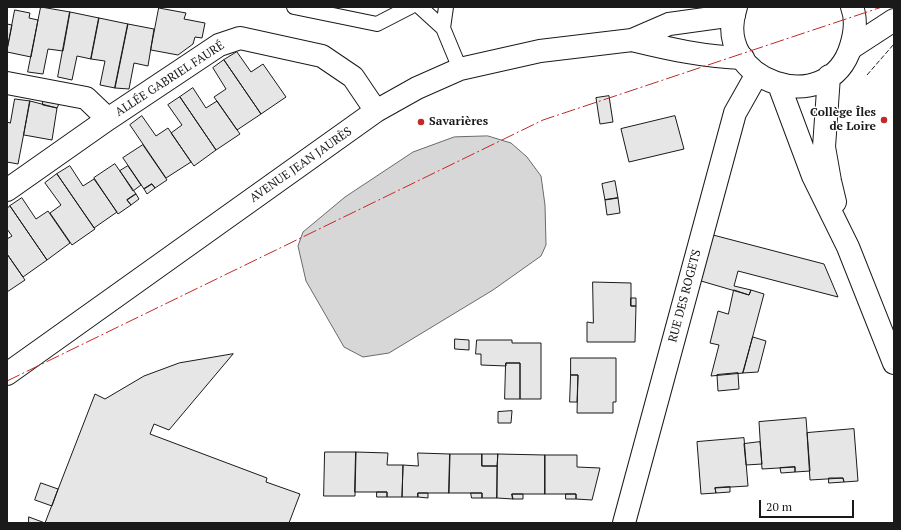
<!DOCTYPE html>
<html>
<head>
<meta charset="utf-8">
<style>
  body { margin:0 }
  #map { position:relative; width:901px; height:530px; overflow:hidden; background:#fff; font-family:"PT Serif",serif }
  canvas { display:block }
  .frame { position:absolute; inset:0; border:8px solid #1a1a1a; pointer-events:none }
  .scale { position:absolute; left:759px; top:500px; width:95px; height:18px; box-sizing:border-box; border:2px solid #1a1a1a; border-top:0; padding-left:5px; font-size:12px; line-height:14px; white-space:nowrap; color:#1a1a1a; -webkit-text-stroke:3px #fff; paint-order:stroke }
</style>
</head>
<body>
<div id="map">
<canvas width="901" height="530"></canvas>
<div class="frame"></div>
<div class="scale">20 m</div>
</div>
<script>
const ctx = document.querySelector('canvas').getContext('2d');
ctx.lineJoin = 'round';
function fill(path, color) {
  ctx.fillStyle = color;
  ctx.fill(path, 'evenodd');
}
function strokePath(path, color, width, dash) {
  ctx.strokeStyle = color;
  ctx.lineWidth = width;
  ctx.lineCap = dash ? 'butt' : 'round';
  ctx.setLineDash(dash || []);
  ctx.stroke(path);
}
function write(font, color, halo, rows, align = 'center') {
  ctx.font = font + ' "PT Serif",serif';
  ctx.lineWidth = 3;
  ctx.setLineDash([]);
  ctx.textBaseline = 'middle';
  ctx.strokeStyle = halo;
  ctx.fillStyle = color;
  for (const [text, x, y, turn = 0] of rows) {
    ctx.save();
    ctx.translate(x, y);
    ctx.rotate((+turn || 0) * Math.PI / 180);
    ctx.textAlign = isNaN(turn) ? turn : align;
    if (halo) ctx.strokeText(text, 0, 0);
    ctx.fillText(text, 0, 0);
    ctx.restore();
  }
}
const water = new Path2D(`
  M 488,136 L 511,143 L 527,157 L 541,176 L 545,205 L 546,245 L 541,256 L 493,290 L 389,353 L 363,357 L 344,347 L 306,281 L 298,246 L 303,232 L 345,197 L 413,152 L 454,137 Z`);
fill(water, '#d7d7d7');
strokePath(water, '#6a6a6a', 1);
const building = new Path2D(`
  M 41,7 L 70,12 L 63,51 L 48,49 L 43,74 L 28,72 Z
  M 159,8 L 186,13 L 184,19 L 205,23 L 202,38 L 195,37 L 193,44 L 178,55 L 151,50 Z
  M 15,10 L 30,13 L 29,18 L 38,20 L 31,57 L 7,52 Z
  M 70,12 L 99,18 L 91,59 L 77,56 L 72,80 L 58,77 Z
  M 99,18 L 128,24 L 115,88 L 100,85 L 105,61 L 91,59 Z
  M 7,24 L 12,25 L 7,50 Z
  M 128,24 L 154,29 L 148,66 L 134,63 L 129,89 L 115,88 Z
  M 237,52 L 251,72 L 263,64 L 286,97 L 261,114 L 224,60 Z
  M 224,60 L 261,114 L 237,130 L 214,97 L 226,89 L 213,68 Z
  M 193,88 L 206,108 L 217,101 L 240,134 L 216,150 L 180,97 Z
  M 609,96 L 613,122 L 600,124 L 596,98 Z
  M 180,97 L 216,150 L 194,166 L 171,133 L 182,125 L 168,105 Z
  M 15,99 L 30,101 L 18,164 L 7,162 L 7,122 L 10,123 Z
  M 30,101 L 57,108 L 52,140 L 24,135 Z
  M 43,101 L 59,104 L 57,108 L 43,105 Z
  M 142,116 L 156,136 L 168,128 L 191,162 L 166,178 L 130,125 Z
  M 675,116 L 684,149 L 629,162 L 621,129 Z
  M 143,145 L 167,180 L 155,188 L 152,184 L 144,189 L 123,158 Z
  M 115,164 L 136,194 L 127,200 L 131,205 L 118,214 L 94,178 Z
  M 70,166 L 83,186 L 94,179 L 117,212 L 94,228 L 57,174 Z
  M 128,166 L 141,185 L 133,191 L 120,171 Z
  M 57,174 L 95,229 L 72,245 L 50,213 L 61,205 L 45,183 Z
  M 615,181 L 618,198 L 605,200 L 602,184 Z
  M 152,184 L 155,188 L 147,194 L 144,189 Z
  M 136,194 L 139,199 L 131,205 L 127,200 Z
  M 22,198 L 36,219 L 48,211 L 70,243 L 47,260 L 10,206 Z
  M 618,198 L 620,213 L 607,215 L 605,200 Z
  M 10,206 L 47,260 L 23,277 L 7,254 L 7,239 L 12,236 L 7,229 L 7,209 Z
  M 713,235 L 824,264 L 838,297 L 738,271 L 734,286 L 751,290 L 749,295 L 701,281 Z
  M 7,254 L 25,280 L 7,292 Z
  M 593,282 L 631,283 L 631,306 L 636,306 L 635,342 L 587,342 L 587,322 L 593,323 Z
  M 734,290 L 749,295 L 751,290 L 764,294 L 743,373 L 711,376 L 719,345 L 710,343 L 718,311 L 728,314 Z
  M 631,298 L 636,298 L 636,306 L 631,306 Z
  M 753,337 L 766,341 L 758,372 L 743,373 Z
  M 455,339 L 469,340 L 469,350 L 455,349 Z
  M 477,340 L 512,340 L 512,343 L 541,343 L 541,399 L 520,399 L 520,363 L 506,363 L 506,366 L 481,365 L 481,354 L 476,354 Z
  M 233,354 L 169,430 L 154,424 L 150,434 L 267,478 L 266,482 L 300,494 L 289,523 L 45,523 L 95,394 L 105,399 L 144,376 L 179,363 Z
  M 571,358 L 616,358 L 616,402 L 613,402 L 613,413 L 577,413 L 578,375 L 571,375 Z
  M 506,363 L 520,363 L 520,399 L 505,399 Z
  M 738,373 L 739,389 L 718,391 L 717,375 Z
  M 571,375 L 578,375 L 577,402 L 570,402 Z
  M 512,411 L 511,423 L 498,423 L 498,412 Z
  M 806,418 L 810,471 L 795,472 L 795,467 L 762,469 L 759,422 Z
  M 854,429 L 858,481 L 844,482 L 843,478 L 810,480 L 807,433 Z
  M 744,438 L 748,486 L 715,488 L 716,493 L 701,494 L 697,442 Z
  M 760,442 L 762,464 L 746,465 L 744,444 Z
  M 325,452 L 356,452 L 355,496 L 324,496 Z
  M 356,452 L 388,453 L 387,465 L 403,465 L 402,497 L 387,497 L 387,492 L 355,492 Z
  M 418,453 L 450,454 L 449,493 L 418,493 L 418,497 L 402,497 L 403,465 L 418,466 Z
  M 450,454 L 482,454 L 482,466 L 497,466 L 497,498 L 482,498 L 482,493 L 449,493 Z
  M 482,454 L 498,454 L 497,466 L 482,466 Z
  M 498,454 L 545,455 L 545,494 L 512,494 L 513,499 L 497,498 Z
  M 545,455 L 577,455 L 577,467 L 600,468 L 592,500 L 576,499 L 576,494 L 545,494 Z
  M 795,467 L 795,472 L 781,473 L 780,468 Z
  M 829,478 L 843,478 L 844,482 L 829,483 Z
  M 41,483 L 58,489 L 52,506 L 35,500 Z
  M 730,487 L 730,492 L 716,493 L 715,488 Z
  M 377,492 L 387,492 L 387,497 L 377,497 Z
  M 418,493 L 428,493 L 428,498 L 418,497 Z
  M 471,493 L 482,493 L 482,498 L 472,498 Z
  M 512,494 L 523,494 L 523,499 L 513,499 Z
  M 566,494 L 576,494 L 576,499 L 566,499 Z
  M 29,517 L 45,523 L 29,523 Z`);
fill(building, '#e6e6e6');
strokePath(building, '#1a1a1a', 1);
const lane = new Path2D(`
  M 294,7 L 377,24 L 410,7
  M 420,7 L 443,28 L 460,69
  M 443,28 L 446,7`);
const street = new Path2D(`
  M 632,40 C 669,49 705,57 743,58
  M 851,48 L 894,20
  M 7,83 L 86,98 L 108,119
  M 7,190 L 108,119 L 219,45 L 240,38 L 322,56 L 353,77 L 376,111
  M 7,374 L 376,111 L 417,88 L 460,69 L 540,51 L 632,40 L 669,24 L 734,15
  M 624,523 L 735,113 L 757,74`);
const secondary = new Path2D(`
  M 736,7 C 710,82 829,121 851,46 C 855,33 857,20 852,7
  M 829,76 L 824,147 L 830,181 L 835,202
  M 779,85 L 813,176 L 848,247 L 894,363`);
strokePath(lane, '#1a1a1a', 16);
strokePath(street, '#1a1a1a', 24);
strokePath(secondary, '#1a1a1a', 24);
strokePath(lane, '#fff', 14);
strokePath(street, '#fff', 22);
strokePath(secondary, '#fff', 22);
strokePath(new Path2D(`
  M 867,75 L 894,44`), '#1a1a1a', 1, [5, 2]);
strokePath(new Path2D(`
  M 7,381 L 543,120 L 882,7`), '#c62828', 1, [14, 3, 2, 3]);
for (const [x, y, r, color] of [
  [884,120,4,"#c62828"],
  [421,122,4,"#c62828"]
]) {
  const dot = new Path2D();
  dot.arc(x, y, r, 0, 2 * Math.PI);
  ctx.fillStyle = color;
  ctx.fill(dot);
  strokePath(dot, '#fff', 1.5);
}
write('12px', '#1a1a1a', '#fff', [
  ["ALLÉE GABRIEL FAURÉ",170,79,-33],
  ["AVENUE JEAN JAURÈS",301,165,-35],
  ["RUE DES ROGETS",685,296,-75]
]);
write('bold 12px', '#1a1a1a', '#fff', [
  ["Collège Îles",876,113],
  ["de Loire",876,127],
  ["Savarières",429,122,"left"]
], 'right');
</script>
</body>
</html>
